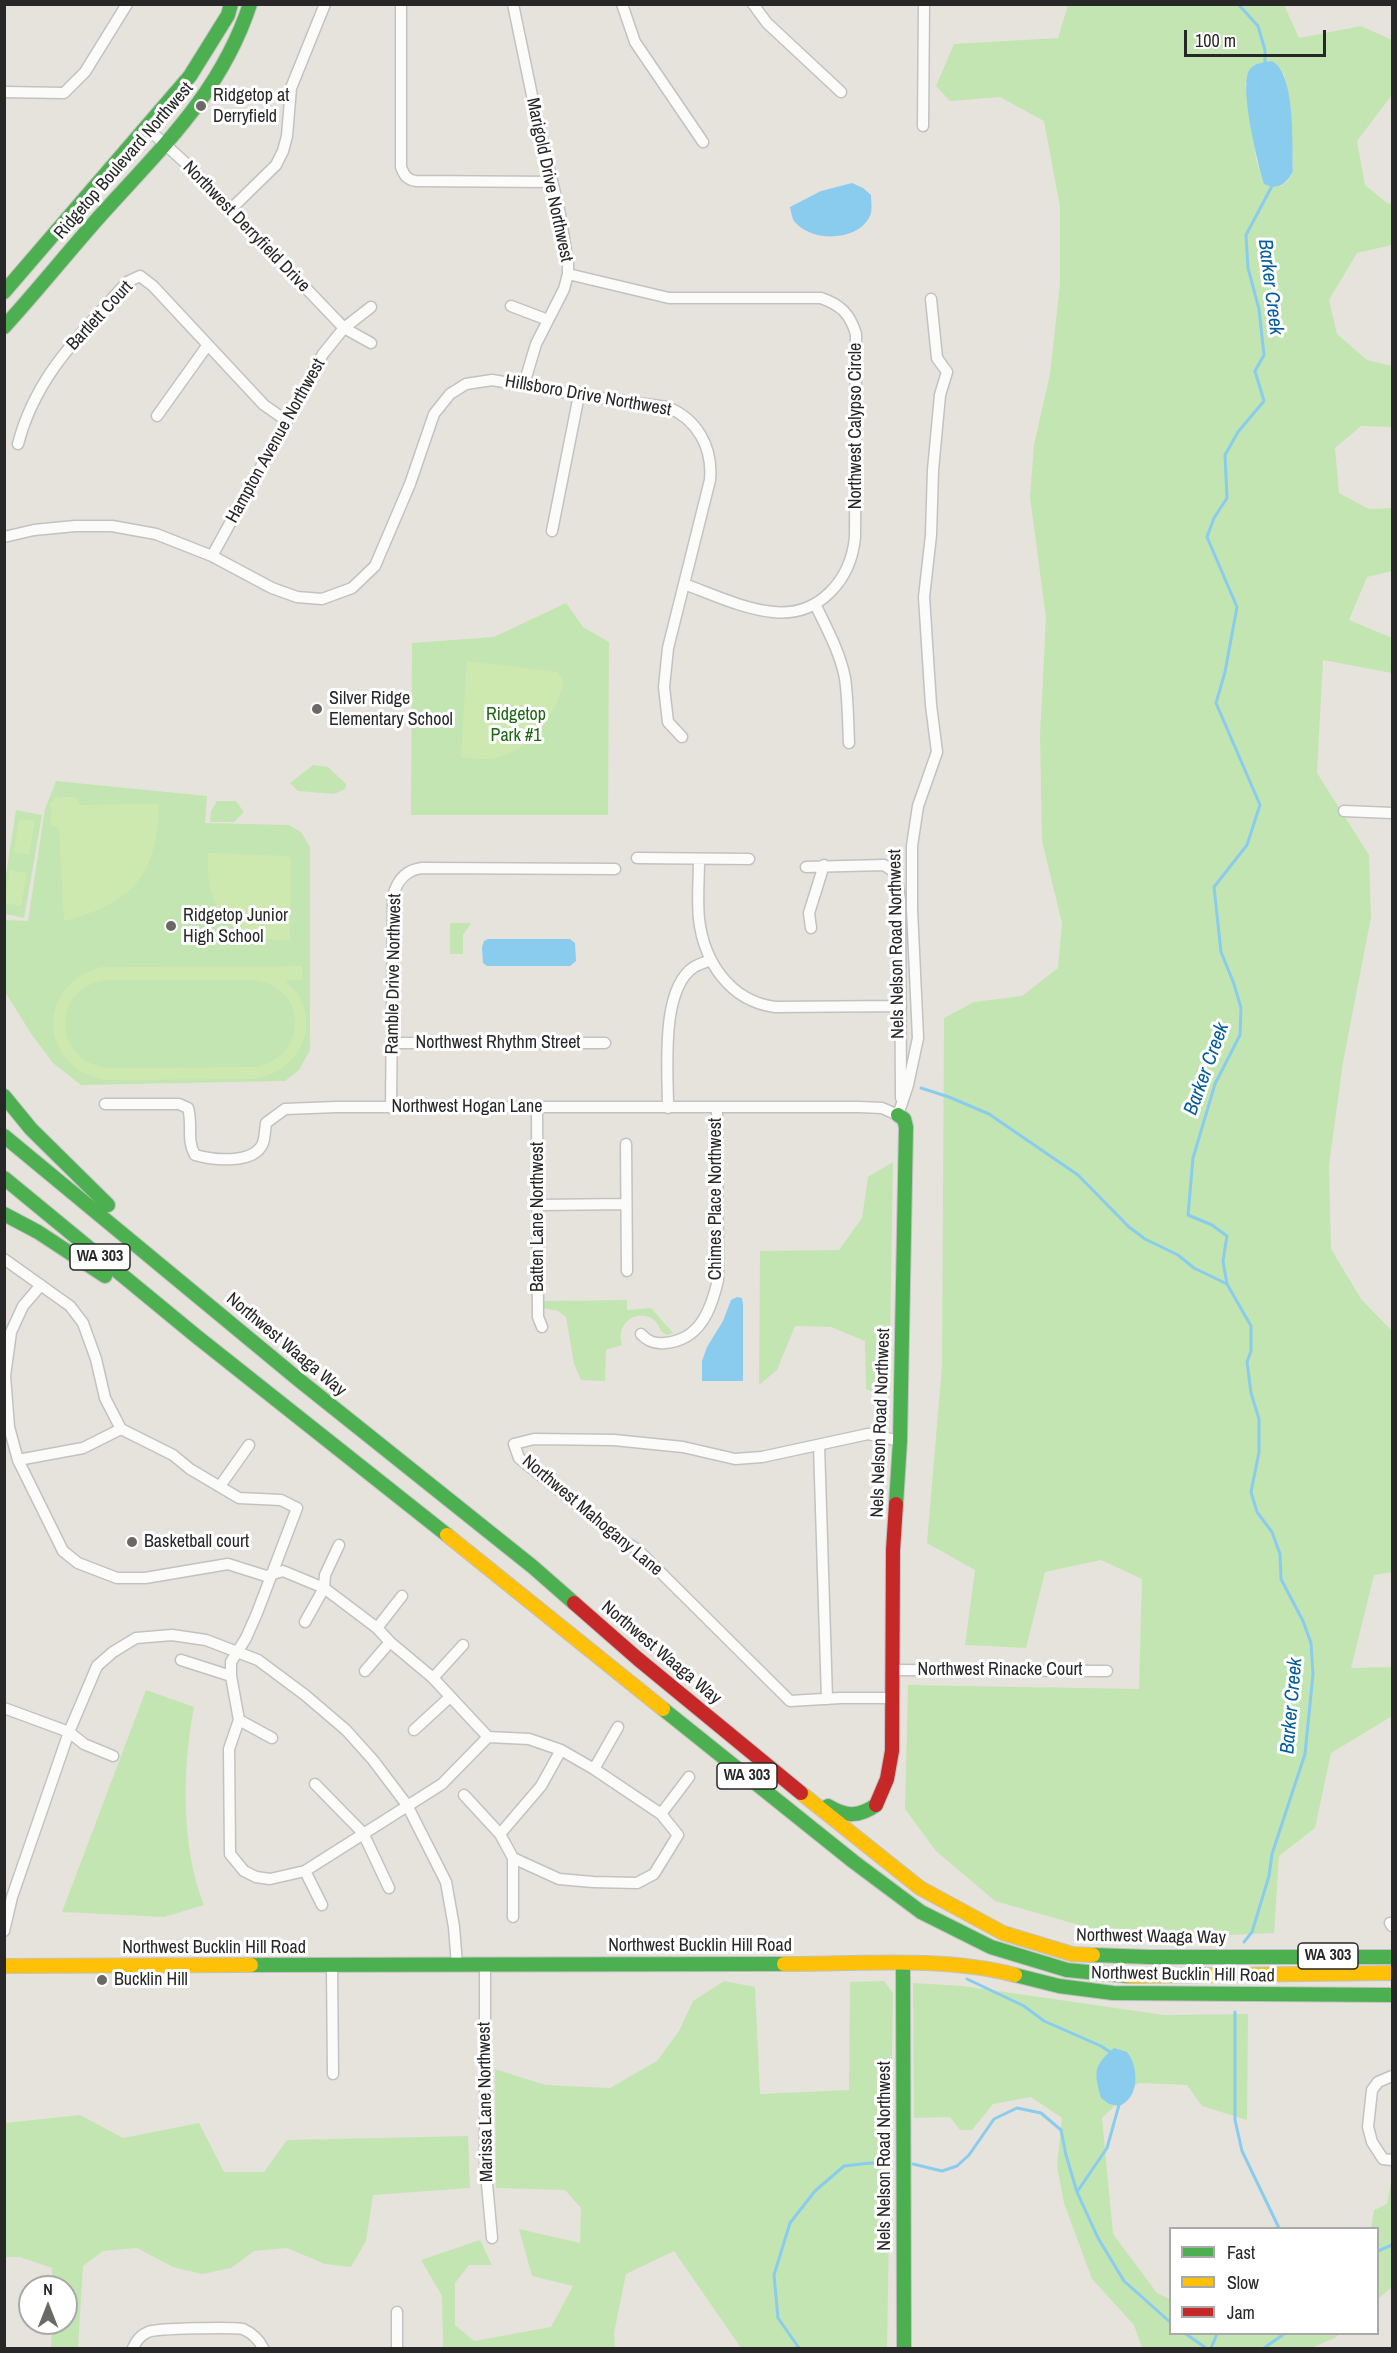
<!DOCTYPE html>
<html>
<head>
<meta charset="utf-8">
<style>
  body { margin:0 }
  #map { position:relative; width:1397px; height:2353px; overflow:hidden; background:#e6e3dc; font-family:"Archivo Narrow",sans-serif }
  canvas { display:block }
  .frame { position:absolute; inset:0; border:6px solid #272727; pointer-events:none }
  .legend { position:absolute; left:1169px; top:2227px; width:210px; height:108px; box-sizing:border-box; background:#fff; border:2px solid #a9a9a9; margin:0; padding:8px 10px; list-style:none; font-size:18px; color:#272727 }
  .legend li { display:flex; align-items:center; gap:12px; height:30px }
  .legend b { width:30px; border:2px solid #a9a9a9 }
  .north { position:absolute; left:18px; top:2275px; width:60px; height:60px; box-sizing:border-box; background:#fff; border:2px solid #a9a9a9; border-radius:50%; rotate:0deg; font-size:16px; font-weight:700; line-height:24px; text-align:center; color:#272727 }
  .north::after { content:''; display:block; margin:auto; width:21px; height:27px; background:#6a6966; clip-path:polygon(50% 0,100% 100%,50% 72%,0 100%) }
  .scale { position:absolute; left:1184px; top:30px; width:142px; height:27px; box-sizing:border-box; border:3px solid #272727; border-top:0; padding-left:8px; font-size:18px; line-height:21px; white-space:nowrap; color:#272727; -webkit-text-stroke:4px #fff; paint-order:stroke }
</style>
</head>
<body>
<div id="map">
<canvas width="1397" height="2353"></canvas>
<div class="frame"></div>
<ul class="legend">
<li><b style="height:8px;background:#4caf50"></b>Fast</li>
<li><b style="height:8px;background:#ffc107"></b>Slow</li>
<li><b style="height:8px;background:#c62828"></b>Jam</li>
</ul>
<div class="north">N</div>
<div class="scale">100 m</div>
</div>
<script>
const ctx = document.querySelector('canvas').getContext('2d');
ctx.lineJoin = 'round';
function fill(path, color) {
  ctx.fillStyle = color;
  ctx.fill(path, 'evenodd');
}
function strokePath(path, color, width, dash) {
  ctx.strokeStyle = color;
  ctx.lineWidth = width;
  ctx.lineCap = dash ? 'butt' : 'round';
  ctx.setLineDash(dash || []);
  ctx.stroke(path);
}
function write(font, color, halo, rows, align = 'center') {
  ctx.font = font + ' "Archivo Narrow",sans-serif';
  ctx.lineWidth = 6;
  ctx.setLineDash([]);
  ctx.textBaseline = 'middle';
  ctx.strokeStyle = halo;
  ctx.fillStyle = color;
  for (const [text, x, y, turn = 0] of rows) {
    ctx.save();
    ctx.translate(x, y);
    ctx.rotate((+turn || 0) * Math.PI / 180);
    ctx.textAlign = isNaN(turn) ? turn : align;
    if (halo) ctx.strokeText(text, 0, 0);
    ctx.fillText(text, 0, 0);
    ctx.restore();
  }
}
fill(new Path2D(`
  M 1068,5 L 1284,5 L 1299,38 L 1361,26 L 1392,40 L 1391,96 L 1357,141 L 1365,185 L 1387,203 L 1392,204 L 1392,245 L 1357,253 L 1329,300 L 1337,334 L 1367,360 L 1392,366 L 1392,427 L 1361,426 L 1335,448 L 1339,493 L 1369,509 L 1392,508 L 1392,571 L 1367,577 L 1349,620 L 1392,638 L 1392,673 L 1323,660 L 1317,773 L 1369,855 L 1371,917 L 1343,1062 L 1329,1165 L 1331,1249 L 1361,1299 L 1392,1331 L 1392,1572 L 1374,1575 L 1351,1668 L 1392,1667 L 1392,1716 L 1331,1753 L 1315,1828 L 1279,1856 L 1274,1933 L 1185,1937 L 1093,1929 L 995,1901 L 936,1851 L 905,1809 L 908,1685 L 1139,1689 L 1142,1579 L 1101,1560 L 1045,1572 L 1026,1648 L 965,1645 L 975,1570 L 927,1543 L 942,1366 L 944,1018 L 974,1002 L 1022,996 L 1058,968 L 1062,923 L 1042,841 L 1040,736 L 1046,618 L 1030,497 L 1034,445 L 1050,374 L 1060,284 L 1060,207 L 1044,121 L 1000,97 L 950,101 L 936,86 L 954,44 L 1058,38 ZM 1284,73 L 1290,105 L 1293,171 L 1288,181 L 1281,186 L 1264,184 L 1256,159 L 1245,82 Z
  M 566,603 L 583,627 L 609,642 L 608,815 L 411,815 L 412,643 L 494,637 Z
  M 313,765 L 328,767 L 346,784 L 345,789 L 334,794 L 298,791 L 290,783 Z
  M 56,781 L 207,796 L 205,823 L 289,825 L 301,832 L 310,847 L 310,1050 L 299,1070 L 285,1081 L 81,1085 L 53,1063 L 32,1035 L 5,992 L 5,920 L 28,921 L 45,809 Z
  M 217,801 L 236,801 L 244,812 L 234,822 L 210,822 L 211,811 Z
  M 16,810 L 42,815 L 24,918 L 5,914 L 5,881 Z
  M 450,923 L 471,923 L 463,935 L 463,954 L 450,954 Z
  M 893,1162 L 889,1400 L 866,1389 L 865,1341 L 831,1327 L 795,1326 L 777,1370 L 759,1385 L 760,1251 L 839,1250 L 862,1218 L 868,1177 Z
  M 627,1300 L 627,1310 L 651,1308 L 673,1333 L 667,1335 L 661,1331 C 652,1303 613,1316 622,1345 L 606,1350 L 605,1381 L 581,1380 L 574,1364 L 566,1317 L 558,1311 L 543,1308 L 544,1301 Z
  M 146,1690 L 194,1707 C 182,1767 181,1849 204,1905 L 164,1917 L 62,1912 Z
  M 724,1981 L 755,1987 L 760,2094 L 849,2090 L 850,1982 L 884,1981 L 893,1993 L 887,2348 L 741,2348 L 674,2251 L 626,2274 L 614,2333 L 615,2348 L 443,2348 L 442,2296 L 421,2260 L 480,2240 L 492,2265 L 469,2265 L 455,2283 L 455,2325 L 474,2341 L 551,2327 L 573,2286 L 532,2276 L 519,2229 L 580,2243 L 581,2208 L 565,2190 L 496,2188 L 495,2069 L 545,2085 L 610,2088 L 657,2061 L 679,2031 L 693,2001 Z
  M 913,1983 L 963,1986 L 1164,2015 L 1248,2014 L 1247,2120 L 1202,2106 L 1187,2085 L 1138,2083 L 1102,2118 L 1113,2234 L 1157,2293 L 1170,2299 L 1170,2334 L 1339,2334 L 1335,2338 L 1311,2348 L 1142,2348 L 1134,2325 L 1092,2279 L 1064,2203 L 1057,2166 L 1062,2118 L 1031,2097 L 993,2104 L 972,2130 L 960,2130 L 950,2117 L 914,2118 Z
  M 80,2115 L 123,2138 L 199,2123 L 224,2172 L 264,2172 L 287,2140 L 468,2136 L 470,2188 L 373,2195 L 366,2241 L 351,2267 L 325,2264 L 287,2248 L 254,2251 L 231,2268 L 202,2274 L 173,2267 L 137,2248 L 103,2251 L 83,2266 L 78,2348 L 51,2348 L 52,2323 L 66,2323 L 66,2287 L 52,2287 L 52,2268 L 20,2257 L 5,2257 L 5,2123 Z
  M 1392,2178 L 1392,2287 L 1378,2299 L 1378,2228 L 1371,2228 L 1374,2210 L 1387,2204 Z`), '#c3e5b2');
fill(new Path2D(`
  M 467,661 L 558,672 L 564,683 C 554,719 526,758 484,759 C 477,759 469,758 461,757 Z
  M 57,796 L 60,799 L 64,797 L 76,797 L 80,805 L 159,804 C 157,876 133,903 64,921 L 59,829 L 50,824 L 52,809 L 49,805 Z
  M 19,819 L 35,821 L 29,855 L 14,852 Z
  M 208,853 L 288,856 L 291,860 L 290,941 C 229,938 206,914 208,853 Z
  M 10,870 L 27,873 L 21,906 L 5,903 Z
  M 302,966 L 302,980 L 285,980 C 290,986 296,991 300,998 C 320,1036 290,1077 250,1079 L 106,1080 C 38,1068 35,984 102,967 ZM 106,980 L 251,980 C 307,984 311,1054 257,1067 L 113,1068 C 53,1067 48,988 106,980 Z`), '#cee9af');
fill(new Path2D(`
  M 1272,61 C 1296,74 1292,145 1293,171 C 1286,185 1278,190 1264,184 C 1258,164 1238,84 1250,69 C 1255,63 1265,62 1272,61 Z
  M 852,183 L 863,188 L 871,195 C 871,202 873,211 869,218 C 856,242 810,242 794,221 C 792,218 791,211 790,207 L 821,191 Z
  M 488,939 L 570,939 L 575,943 L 576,961 L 570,966 L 487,966 L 483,963 L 482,947 L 484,941 Z
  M 737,1297 L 742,1298 L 743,1304 L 743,1381 L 702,1381 L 702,1361 L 707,1347 L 723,1321 L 731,1300 Z
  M 1114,2048 L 1127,2052 C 1139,2067 1140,2098 1119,2106 L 1109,2104 L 1101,2098 C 1094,2072 1093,2066 1114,2048 Z`), '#8accee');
strokePath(new Path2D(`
  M 1238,4 L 1258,26 L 1265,50 L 1265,66
  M 921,1088 L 949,1097 L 989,1114 L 1078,1175 L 1129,1227 L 1145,1239 L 1178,1255 L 1194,1268 L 1227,1284
  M 1244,1942 L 1252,1932 L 1269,1876 L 1272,1854 L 1305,1754 L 1313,1674 L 1311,1643 L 1303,1621 L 1281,1579 L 1280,1554 L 1272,1532 L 1257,1512 L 1251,1492 L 1259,1452 L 1259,1419 L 1251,1393 L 1247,1362 L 1251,1351 L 1251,1326 L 1227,1284 L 1223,1261 L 1227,1236 L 1212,1225 L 1188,1215 L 1193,1158 L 1215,1084 L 1240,1035 L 1241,1008 L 1234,984 L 1221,952 L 1214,887 L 1247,845 L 1260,805 L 1216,703 L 1225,672 L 1237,607 L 1207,537 L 1214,518 L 1227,498 L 1225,455 L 1238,432 L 1264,401 L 1255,371 L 1264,355 L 1259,309 L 1248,268 L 1246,235 L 1272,186
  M 967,1979 L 1024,2006 L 1044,2021 L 1101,2046 L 1110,2052 L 1111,2055
  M 1235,2012 L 1235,2120 L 1242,2151 L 1279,2228
  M 913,2164 L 942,2171 L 957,2166 L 969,2155 L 994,2119 L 1017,2108 L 1041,2113 L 1061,2130 L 1066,2155 L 1077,2192 L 1098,2238 L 1124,2281 L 1170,2322
  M 1077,2192 L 1107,2148 L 1119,2105
  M 1378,2251 L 1392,2245
  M 1186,2334 L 1206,2348
  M 799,2348 L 778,2318 L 774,2275 L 790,2223 L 815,2191 L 844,2166 L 870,2163 L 892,2164
  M 1211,2348 L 1217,2334
  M 1264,2348 L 1284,2334`), '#8accee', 3);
const street = new Path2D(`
  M 401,4 L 401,167 C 404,175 407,180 416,181 L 551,182
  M 513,4 L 534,105 L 560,214 L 568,263 L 568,274 L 564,289 L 536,344 L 524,384
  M 622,4 L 635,42 L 703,142
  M 753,4 L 767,23 L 841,92
  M 4,92 L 64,93 L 85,72 L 127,4
  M 923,126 L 924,4
  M 147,128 L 191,168 L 344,328 L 371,343
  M 231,209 L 276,165 L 283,151 L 287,136 L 291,88 L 325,4
  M 568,274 L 669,298 L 821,298 C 841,305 850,314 856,334 L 855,537 C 851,580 819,617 773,612 C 743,609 712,594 684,584
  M 511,306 L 548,320
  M 157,416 L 207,346
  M 18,444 C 36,375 81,334 127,282 L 140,276 L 153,286 L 264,405 L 287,421
  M 552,531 L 579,395
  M 4,537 L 34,530 L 75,526 L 112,526 L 156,534 L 212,556 L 272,588 L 297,597 L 322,599 L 352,588 L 375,566 L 410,484 L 434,414 L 450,394 L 466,384 L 492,380 L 579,395 L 667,407 C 697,419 713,447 710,480 L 668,648 L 664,687 L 668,722 L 682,737
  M 212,556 L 323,354 L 344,328 L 371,307
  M 815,604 C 826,627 840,652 845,678 C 848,699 848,721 849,743
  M 1344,811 L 1392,813
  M 637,858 L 749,859
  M 699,859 C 699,879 697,900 699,919 C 704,962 730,1001 775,1007 L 901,1006
  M 806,867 L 884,865 L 896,873 L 900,900 L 901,1098
  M 811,928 L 809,913 L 824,865
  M 392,1043 L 605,1043
  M 105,1104 L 179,1104 L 188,1108 C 193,1124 186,1140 195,1155 C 213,1160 254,1165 263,1143 C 265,1137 265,1129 266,1123 L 285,1109 L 336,1107 L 859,1107 L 882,1108 L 898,1115 L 908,1085 L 918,1038 L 912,909 L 912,846 L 918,806 L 937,752 L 931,705 L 924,597 L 931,535 L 933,470 L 940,395 L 947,372 L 937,358 L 931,299
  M 537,1107 L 538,1317 L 542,1327
  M 391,1108 L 393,896 C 397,881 405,870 422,868 L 615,869
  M 668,1108 C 668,1071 660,989 694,967 C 699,964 706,962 711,960
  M 626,1144 L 627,1271
  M 538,1205 L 626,1204
  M 4,1259 L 70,1306 L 83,1323 L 96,1359 L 105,1398 L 121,1429 L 173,1455 L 190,1469 L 239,1498 L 281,1500 L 297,1508 L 257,1613 L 246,1638 L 231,1662 L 231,1676 L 239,1720 L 229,1749 L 230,1854 L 244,1871 L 256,1877 L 270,1879 L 305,1871 L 442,1784 L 488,1737
  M 41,1285 L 23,1306 L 11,1332 L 5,1376 L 9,1427 L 18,1460 L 63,1551 L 78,1563 L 117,1578 L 145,1578 L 228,1564 L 266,1576 L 283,1571 L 324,1588 L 377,1628 L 390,1642 L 433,1678 L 488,1737
  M 641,1334 C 648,1342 655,1344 665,1343 C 700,1340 711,1310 718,1280 L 717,1108
  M 819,1445 L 827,1699
  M 18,1460 L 83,1448 L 121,1429
  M 220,1486 L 249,1445
  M 305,1622 L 324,1588 L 325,1575 L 339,1545
  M 377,1628 L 402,1596
  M 181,1660 L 231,1676
  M 893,1670 L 1107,1671
  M 365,1671 L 390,1642
  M 433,1678 L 463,1645
  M 891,1698 L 840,1698 L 790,1701 L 637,1549 L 618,1538 L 519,1458 L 514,1444 L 534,1439 L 614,1440 L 683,1447 L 735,1459 L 762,1457 L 868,1434 L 900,1441
  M 4,1708 L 69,1732 L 84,1744 L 113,1756
  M 239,1720 L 272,1738
  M 414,1730 L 450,1697
  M 594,1769 L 618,1727
  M 315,1784 L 363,1833 L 389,1888
  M 464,1795 L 500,1834 L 513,1858 L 559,1879 L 593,1882 L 637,1883 L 654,1874 L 678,1835 L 661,1814 L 594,1769 L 561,1750 L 529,1739 L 488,1737
  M 661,1814 L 689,1777
  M 500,1834 L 541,1786 L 561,1750
  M 305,1871 L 322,1905
  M 513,1917 L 513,1858
  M 1390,1923 L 1392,1926
  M 4,1931 L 12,1897 L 69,1732 L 97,1666 L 113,1652 L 136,1638 L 172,1635 L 206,1640 L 258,1660 L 305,1695 L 346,1730 L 373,1760 L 407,1805 L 446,1882 L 454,1927 L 457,1965
  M 485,1965 L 485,2162 L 492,2238
  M 332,1966 L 333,2074
  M 1392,2076 L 1378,2082 L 1372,2090 L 1368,2127 L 1372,2142 L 1383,2159 L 1392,2160
  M 397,2312 L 397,2348
  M 133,2348 C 136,2341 141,2335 148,2332 C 156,2328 236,2327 243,2329 C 252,2333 259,2340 263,2348`);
const fast = new Path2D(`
  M 4,292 L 190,76 L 228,15 L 231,4
  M 4,327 C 37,291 68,252 100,216 C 161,148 221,93 250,4
  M 4,1096 L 31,1129 L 108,1205
  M 4,1136 L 299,1380 L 533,1567 L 574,1603
  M 4,1178 L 196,1336 L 447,1535
  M 4,1214 L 38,1232 L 105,1276
  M 896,1504 L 900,1441 L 906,1127 L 904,1119 L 898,1115
  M 663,1709 L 854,1862 L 921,1912 L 991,1947 L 1067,1970 L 1129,1976
  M 828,1806 C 846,1817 859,1817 876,1805
  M 1093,1955 L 1149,1957 L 1392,1957
  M 903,1964 L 904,2348
  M 251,1965 L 784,1964
  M 1015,1975 L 1059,1986 L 1113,1993 L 1392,1995`);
const slow = new Path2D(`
  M 447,1535 L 663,1709
  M 801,1793 L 920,1888 L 1003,1933 L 1072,1954 L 1093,1955
  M 784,1964 C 858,1964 943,1956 1015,1975
  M 4,1966 L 251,1965
  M 1129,1976 L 1392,1973`);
const jam = new Path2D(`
  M 574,1603 L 638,1659 L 801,1793
  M 876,1805 L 887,1779 L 892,1751 L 893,1550 L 896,1504`);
strokePath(street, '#c3c2c2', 13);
strokePath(fast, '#c3c2c2', 16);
strokePath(slow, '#c3c2c2', 16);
strokePath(jam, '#c3c2c2', 16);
strokePath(street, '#fbfbfa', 10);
strokePath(fast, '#4caf50', 14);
strokePath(slow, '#ffc107', 14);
strokePath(jam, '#c62828', 14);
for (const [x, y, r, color] of [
  [201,106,6,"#6a6966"],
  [317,709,6,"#6a6966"],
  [171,926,6,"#6a6966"],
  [132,1542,6,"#6a6966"],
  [102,1980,6,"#6a6966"]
]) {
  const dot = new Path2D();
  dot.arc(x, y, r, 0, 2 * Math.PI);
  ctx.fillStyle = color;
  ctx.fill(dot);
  strokePath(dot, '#fff', 2);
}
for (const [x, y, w] of [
  [100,1257,60],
  [747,1776,60],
  [1328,1956,60]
]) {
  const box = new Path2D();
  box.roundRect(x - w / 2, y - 13, w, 26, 4.5);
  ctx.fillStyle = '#fff';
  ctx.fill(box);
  strokePath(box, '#272727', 1.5);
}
write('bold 16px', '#272727', null, [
  ["WA 303",100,1257],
  ["WA 303",747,1776],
  ["WA 303",1328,1956]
]);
write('18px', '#272727', '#fff', [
  ["Ridgetop at",213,96],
  ["Derryfield",213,117],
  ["Silver Ridge",329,699],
  ["Elementary School",329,720],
  ["Ridgetop Junior",183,916],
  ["High School",183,937],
  ["Basketball court",144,1542],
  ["Bucklin Hill",114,1980]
], 'left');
write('18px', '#272727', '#fff', [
  ["Ridgetop Boulevard Northwest",124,161,-49],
  ["Marigold Drive Northwest",549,180,78],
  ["Northwest Derryfield Drive",246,227,46],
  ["Bartlett Court",100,316,-47],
  ["Hillsboro Drive Northwest",588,396,10],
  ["Northwest Calypso Circle",856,426,-90],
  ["Hampton Avenue Northwest",276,441,-61],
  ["Nels Nelson Road Northwest",897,944,-91],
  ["Ramble Drive Northwest",394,974,-89],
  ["Northwest Rhythm Street",498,1043],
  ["Northwest Hogan Lane",467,1107],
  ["Chimes Place Northwest",716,1199,-90],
  ["Batten Lane Northwest",538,1217,-90],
  ["Northwest Waaga Way",286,1345,40],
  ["Nels Nelson Road Northwest",881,1423,-88],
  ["Northwest Mahogany Lane",592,1516,40],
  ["Northwest Waaga Way",661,1653,40],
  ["Northwest Rinacke Court",1000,1670],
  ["Northwest Waaga Way",1151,1937,1],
  ["Northwest Bucklin Hill Road",700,1946],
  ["Northwest Bucklin Hill Road",214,1948],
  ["Northwest Bucklin Hill Road",1183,1975,1],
  ["Marissa Lane Northwest",486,2102,-91],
  ["Nels Nelson Road Northwest",885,2156,-90]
]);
write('18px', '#1f6715', '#fff', [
  ["Ridgetop",516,715],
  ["Park #1",516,736]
]);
write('italic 20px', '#055c9d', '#fff', [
  ["Barker Creek",1270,287,83],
  ["Barker Creek",1207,1069,-70],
  ["Barker Creek",1292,1706,-85]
]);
</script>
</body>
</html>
